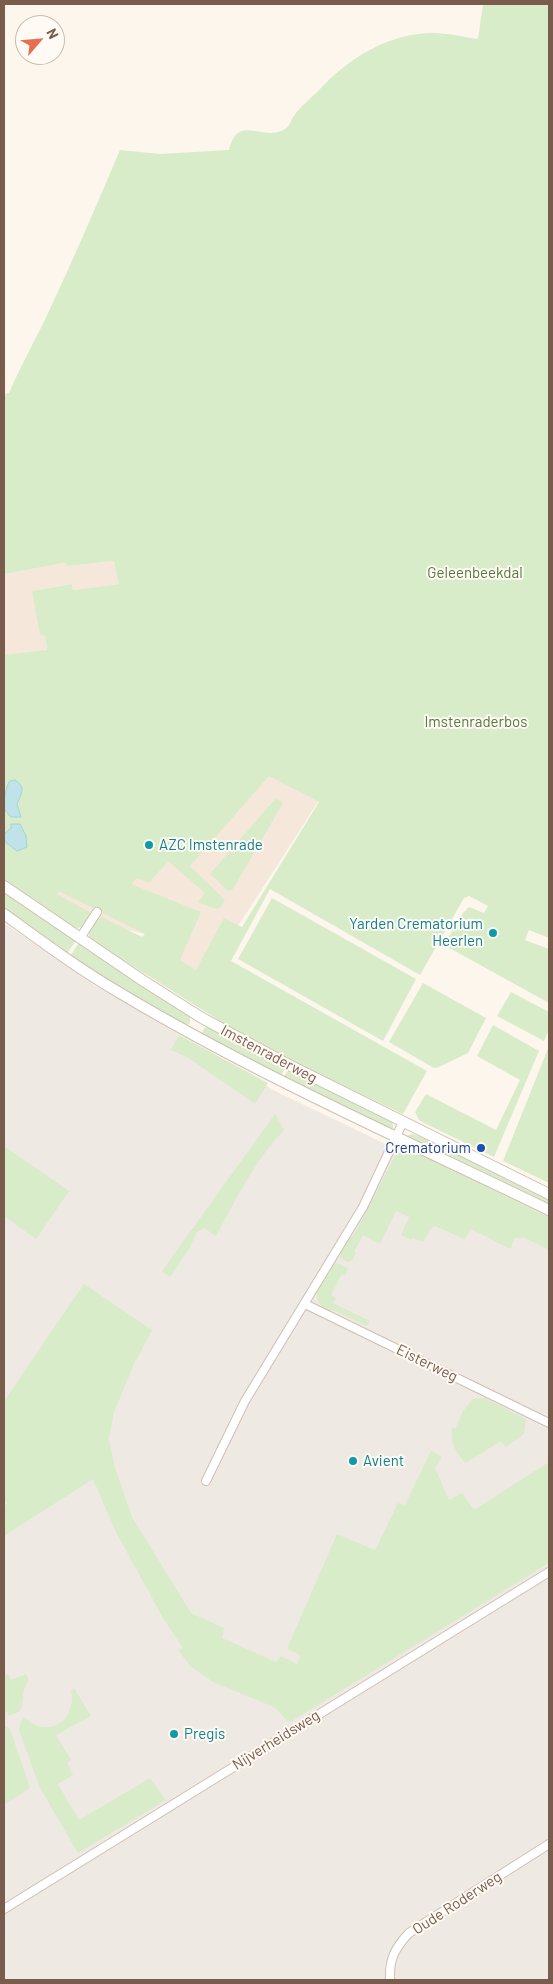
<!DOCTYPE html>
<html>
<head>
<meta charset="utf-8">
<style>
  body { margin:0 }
  #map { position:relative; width:553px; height:1984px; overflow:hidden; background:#fdf6ec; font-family:Barlow,sans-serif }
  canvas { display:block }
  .frame { position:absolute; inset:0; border:5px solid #7a5c4d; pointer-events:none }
  .north { position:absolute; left:15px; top:15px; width:50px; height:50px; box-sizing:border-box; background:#fffaf3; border:1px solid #cabbb1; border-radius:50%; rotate:63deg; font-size:14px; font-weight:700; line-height:20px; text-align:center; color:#7a5c4d }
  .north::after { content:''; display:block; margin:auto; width:18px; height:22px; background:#e76f51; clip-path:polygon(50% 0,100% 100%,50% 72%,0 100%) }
</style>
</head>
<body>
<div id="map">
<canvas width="553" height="1984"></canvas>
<div class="frame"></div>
<div class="north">N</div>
</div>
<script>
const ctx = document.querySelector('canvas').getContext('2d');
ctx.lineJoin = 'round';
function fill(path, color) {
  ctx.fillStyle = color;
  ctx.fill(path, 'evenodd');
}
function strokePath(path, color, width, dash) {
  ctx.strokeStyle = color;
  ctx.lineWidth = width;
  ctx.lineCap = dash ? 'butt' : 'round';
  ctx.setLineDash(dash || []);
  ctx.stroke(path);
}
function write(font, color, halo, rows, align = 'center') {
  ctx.font = font + ' Barlow,sans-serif';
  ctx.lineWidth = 4;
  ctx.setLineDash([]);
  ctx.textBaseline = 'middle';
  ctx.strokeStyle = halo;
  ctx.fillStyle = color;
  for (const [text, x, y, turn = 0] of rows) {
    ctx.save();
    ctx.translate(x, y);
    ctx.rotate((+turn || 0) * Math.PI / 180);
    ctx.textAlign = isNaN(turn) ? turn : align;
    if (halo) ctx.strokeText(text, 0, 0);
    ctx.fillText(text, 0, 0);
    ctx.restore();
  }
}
fill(new Path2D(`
  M 115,561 L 119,584 L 73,590 L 72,584 L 32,591 L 45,636 L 53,694 L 269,759 L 323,794 L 206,976 L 181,962 L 145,934 L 62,914 L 4,873 L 4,574 L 65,563 L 68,566 Z`), '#f5e8da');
fill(new Path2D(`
  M 4,923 L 93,984 L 275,1091 L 371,1137 L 549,1228 L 549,1980 L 4,1980 Z`), '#efe9e4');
fill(new Path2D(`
  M 483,4 L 549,4 L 549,938 L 529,930 L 525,940 L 549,949 L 549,1003 L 444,945 L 463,913 L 469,907 L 484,913 L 488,906 L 469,896 L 464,898 L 420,975 L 270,889 L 231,961 L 427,1071 L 403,1114 L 295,1063 L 236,1031 L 93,941 L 89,937 L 89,932 L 97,919 L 102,917 L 142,937 L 145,934 L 59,891 L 57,894 L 91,913 L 83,927 L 76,928 L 4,879 L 4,841 L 12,848 L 11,828 L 4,834 L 4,809 L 11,817 L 21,813 L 17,804 L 19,800 L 15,780 L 9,782 L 7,792 L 4,798 L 4,655 L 47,650 L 45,636 L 40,635 L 32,591 L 72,584 L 73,590 L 119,584 L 114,561 L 68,566 L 65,563 L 4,574 L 4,394 L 9,393 C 21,365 36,339 49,311 C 74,258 97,204 120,150 L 160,154 L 229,150 C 238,112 263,143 285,129 C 290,126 290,122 293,117 C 300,107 311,98 320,89 C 349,58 389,33 433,33 C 448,33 464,37 478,39 ZM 269,776 L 319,802 L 242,927 L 224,918 L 196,970 L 180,960 L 201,912 L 131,884 L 137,878 L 149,883 L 168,861 L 205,893 L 198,902 L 215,909 L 220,908 L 225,900 L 190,866 Z
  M 276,798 L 283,803 L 233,889 L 228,891 L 210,874 Z
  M 4,892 L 77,939 L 66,955 L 4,911 Z
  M 272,898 L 416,979 L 383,1041 L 238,959 Z
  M 80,941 L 190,1015 L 190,1023 L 186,1026 L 69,958 Z
  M 423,983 L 486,1018 L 468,1053 L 439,1067 L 434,1068 L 389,1042 Z
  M 511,992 L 549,1012 L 549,1030 L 544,1041 L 497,1016 Z
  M 493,1025 L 539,1051 L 494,1157 L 424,1123 L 419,1120 L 415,1112 L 426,1094 L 496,1130 L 520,1080 L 477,1056 Z
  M 207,1026 L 286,1067 L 280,1077 L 202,1034 L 203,1030 Z
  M 179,1035 L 268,1083 L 255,1104 L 190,1059 L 171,1050 Z
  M 549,1046 L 549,1183 L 503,1161 Z
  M 289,1069 L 390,1119 L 393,1124 L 393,1129 L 390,1131 L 283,1078 Z
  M 275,1114 L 284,1130 C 254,1161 237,1198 216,1236 L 204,1228 L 197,1232 L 189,1249 L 170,1277 L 162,1271 Z
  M 412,1134 L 419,1136 L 518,1184 L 549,1196 L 549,1208 L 406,1136 Z
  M 4,1146 L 69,1191 L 36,1239 L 4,1216 Z
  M 398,1150 L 412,1154 L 413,1151 L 549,1217 L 549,1250 L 525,1238 L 515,1238 L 510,1249 L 471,1229 L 464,1239 L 435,1226 L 431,1228 L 423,1242 L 413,1238 L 412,1240 L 401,1235 L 409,1217 L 396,1211 L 380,1244 L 363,1235 L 354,1252 L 356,1253 L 352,1261 L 347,1262 L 341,1258 L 340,1251 L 349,1237 L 353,1236 L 356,1231 Z
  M 337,1263 L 348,1268 L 345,1276 L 342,1274 L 331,1295 L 336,1298 L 333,1303 L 370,1321 L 367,1326 L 333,1310 L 329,1311 C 305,1299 323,1279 333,1264 Z
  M 84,1284 L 152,1330 L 134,1364 L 114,1412 L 109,1439 L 115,1468 L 132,1517 L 191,1613 L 224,1628 L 222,1638 L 276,1662 L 281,1656 L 297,1664 L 300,1655 L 287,1649 L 337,1534 L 375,1550 L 398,1503 L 405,1505 L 431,1451 L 442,1457 L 435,1468 L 449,1500 L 462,1493 L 474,1510 L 549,1462 L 549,1563 L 292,1721 L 287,1721 L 276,1708 L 213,1682 L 190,1666 L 179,1651 L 183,1648 L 163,1618 L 116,1532 L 93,1479 L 4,1536 L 4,1508 L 7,1503 L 4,1500 L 4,1401 Z
  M 484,1398 L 526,1419 L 524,1434 L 506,1447 L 501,1441 L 466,1463 C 454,1450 451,1444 452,1427 L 455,1429 L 463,1411 L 473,1399 Z
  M 8,1674 L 11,1680 L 26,1674 L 29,1680 C 20,1693 25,1700 20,1711 L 9,1716 L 7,1712 L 4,1712 L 4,1677 Z
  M 74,1688 L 91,1716 L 56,1735 L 71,1760 L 67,1763 L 73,1775 L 58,1784 L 79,1820 L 150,1778 L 166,1800 L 78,1853 L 40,1788 L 19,1730 L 21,1722 L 24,1717 C 28,1720 32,1724 38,1726 C 60,1733 76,1711 71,1691 Z
  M 4,1725 L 10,1729 L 30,1788 L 4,1805 Z`), '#d8ecc9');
const water = new Path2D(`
  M 15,780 C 27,787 21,794 17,804 L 21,817 L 11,817 L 4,809 C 4,800 5,790 9,782 Z
  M 11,824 L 20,824 L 26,836 L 27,847 L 17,851 L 4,841 L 4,834 L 11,828 Z`);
fill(water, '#bfe3e8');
strokePath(water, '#a5d3da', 1);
const minor = new Path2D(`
  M 80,938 L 97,912
  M 305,1304 L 549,1423
  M 206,1481 L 245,1401 L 363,1207 L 403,1122
  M 4,1909 L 549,1572
  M 390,1980 C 389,1959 395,1948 409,1933 L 549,1844`);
const tertiary = new Path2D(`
  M 4,886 L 142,980 L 202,1018 L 289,1065 L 549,1194
  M 4,914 C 41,941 79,969 120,993 C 257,1075 405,1140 549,1210`);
strokePath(minor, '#d1beb0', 10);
strokePath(tertiary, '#d1beb0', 12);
strokePath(minor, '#fff', 8);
strokePath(tertiary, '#fff', 10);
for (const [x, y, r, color] of [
  [149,845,5,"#0f9aa8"],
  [493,933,5,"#0f9aa8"],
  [481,1148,5,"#1a4fb4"],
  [353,1461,5,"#0f9aa8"],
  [174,1734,5,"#0f9aa8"]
]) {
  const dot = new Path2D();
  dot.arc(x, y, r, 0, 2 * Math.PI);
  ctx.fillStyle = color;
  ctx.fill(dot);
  strokePath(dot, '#fffaf3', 2);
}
write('15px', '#537a41', '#fffaf3', [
  ["Geleenbeekdal",475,573],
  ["Imstenraderbos",476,722]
]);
write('15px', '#0d838f', '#fffaf3', [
  ["AZC Imstenrade",159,845],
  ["Yarden Crematorium",483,924,"right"],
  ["Heerlen",483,941,"right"],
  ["Avient",363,1461],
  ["Pregis",184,1734]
], 'left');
write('15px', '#7a5c4d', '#fffaf3', [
  ["Imstenraderweg",269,1054,28],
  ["Eisterweg",427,1363,26],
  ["Nijverheidsweg",276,1740,-32],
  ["Oude Roderweg",457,1903,-33]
]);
write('15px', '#164399', '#fffaf3', [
  ["Crematorium",471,1148]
], 'right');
</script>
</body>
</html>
